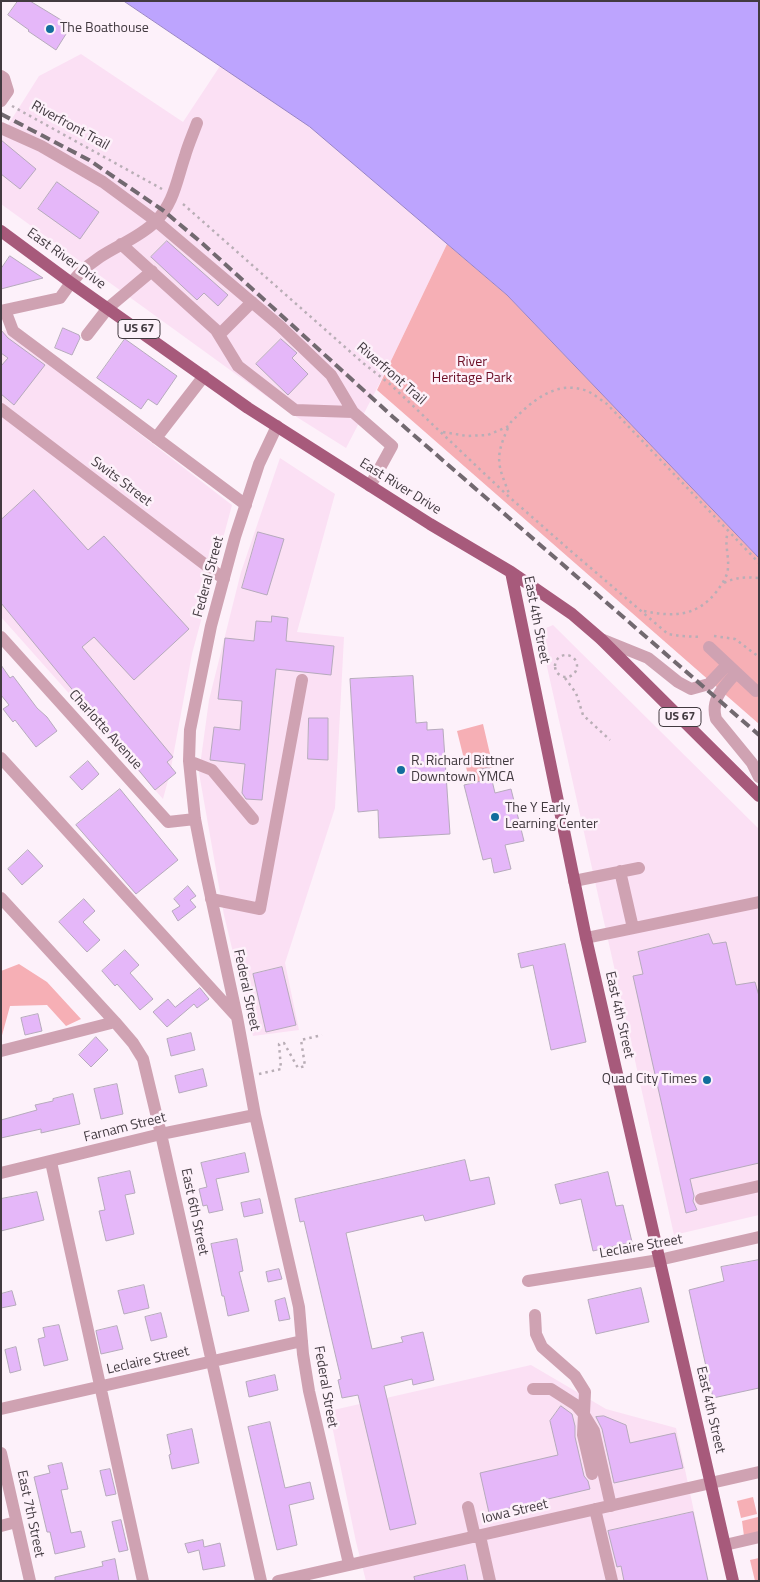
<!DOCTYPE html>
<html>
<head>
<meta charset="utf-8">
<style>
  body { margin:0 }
  #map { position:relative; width:760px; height:1582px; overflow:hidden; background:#fdf1fa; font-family:"Titillium Web",sans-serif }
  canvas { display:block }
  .frame { position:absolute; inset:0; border:2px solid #423a40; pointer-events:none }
</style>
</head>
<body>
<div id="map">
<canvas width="760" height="1582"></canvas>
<div class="frame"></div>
</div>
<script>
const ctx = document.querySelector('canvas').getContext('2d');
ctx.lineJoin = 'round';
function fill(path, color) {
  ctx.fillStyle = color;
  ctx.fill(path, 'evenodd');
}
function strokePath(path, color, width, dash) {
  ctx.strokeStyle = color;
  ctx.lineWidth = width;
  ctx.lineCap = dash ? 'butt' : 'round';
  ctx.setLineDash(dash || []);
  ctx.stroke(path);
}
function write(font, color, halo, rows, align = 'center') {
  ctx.font = font + ' "Titillium Web",sans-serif';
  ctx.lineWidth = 5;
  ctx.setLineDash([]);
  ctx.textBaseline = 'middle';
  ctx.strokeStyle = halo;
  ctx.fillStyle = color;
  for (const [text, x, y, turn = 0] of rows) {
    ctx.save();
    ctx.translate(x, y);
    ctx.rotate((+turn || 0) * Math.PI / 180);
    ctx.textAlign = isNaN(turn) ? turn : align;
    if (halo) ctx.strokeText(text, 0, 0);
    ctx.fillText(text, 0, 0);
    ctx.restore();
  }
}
fill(new Path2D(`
  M 81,54 L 183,122 L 220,66 L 310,127 L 447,244 L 387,369 L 346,448 L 284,409 L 1,204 L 1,136 L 39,76 Z
  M 5,330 L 232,505 L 192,654 L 170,773 L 163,799 L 1,617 L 1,331 Z
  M 280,458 L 335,494 L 297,632 L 344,637 L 335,808 L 285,963 L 299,1030 L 253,1036 L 224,915 L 199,773 L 209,700 L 241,572 Z
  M 553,625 L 759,829 L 759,1215 L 674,1235 L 539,631 Z
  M 531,1365 L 606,1409 L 676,1428 L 709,1581 L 366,1581 L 356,1542 L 329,1411 Z`), '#fbe0f4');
fill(new Path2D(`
  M 447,244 L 507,295 L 759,558 L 759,724 L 377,390 Z
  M 483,724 L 493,767 L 478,771 L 481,781 L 470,783 L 457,731 Z
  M 19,964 L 47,982 L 81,1019 L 66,1026 L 47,1005 L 10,1006 L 1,1039 L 1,971 Z
  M 753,1497 L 757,1514 L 741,1518 L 737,1501 Z
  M 758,1517 L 759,1533 L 744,1536 L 742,1521 Z
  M 759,1558 L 759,1581 L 755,1581 L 750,1560 Z`), '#f6afb5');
const water = new Path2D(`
  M 124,1 L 759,1 L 759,558 L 507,295 L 310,127 Z`);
fill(water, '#bda4fe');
strokePath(water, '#9884c5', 1);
const building = new Path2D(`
  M 18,1 L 30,1 L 71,26 L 56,50 L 28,31 L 29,30 L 8,15 Z
  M 1,140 L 36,169 L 20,189 L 1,174 Z
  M 57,182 L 99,212 L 80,239 L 38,209 Z
  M 167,241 L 228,295 L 218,306 L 204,293 L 197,300 L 151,257 Z
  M 10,256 L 43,278 L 1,289 L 1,269 Z
  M 63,328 L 79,335 L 80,338 L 72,355 L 55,348 Z
  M 1,330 L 8,338 L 45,365 L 14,405 L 1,394 L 1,366 L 8,358 L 1,353 Z
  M 125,339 L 177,376 L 157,405 L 148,399 L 141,409 L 97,378 Z
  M 281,339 L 297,353 L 292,358 L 308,374 L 288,395 L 256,364 Z
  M 34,490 L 88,550 L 104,536 L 189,629 L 134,680 L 94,637 L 82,647 L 173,757 L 167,762 L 176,773 L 155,790 L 1,603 L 1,520 Z
  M 258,532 L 284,539 L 267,595 L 242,588 Z
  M 272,616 L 288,618 L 286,641 L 334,646 L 331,675 L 276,669 L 262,800 L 246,799 L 242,793 L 245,764 L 210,760 L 214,727 L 240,730 L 242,701 L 218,699 L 225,638 L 254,641 L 256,621 L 271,622 Z
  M 1,665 L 10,678 L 13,676 L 37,708 L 47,717 L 57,731 L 36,747 L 15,720 L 13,722 L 3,709 L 9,705 L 1,695 Z
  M 413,676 L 416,723 L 427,722 L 427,730 L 443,729 L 450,834 L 379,838 L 378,810 L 358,812 L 350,679 Z
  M 309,718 L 328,718 L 328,760 L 308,759 Z
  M 88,761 L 99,774 L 82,790 L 70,777 Z
  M 489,768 L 495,793 L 511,789 L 524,841 L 505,845 L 511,869 L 494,873 L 491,858 L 483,860 L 464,785 L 481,781 L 478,770 Z
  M 120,789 L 178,860 L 136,894 L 76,825 Z
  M 28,850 L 43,866 L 22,885 L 8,869 Z
  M 188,886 L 196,896 L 190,900 L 196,907 L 178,921 L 172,911 L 180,906 L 174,899 Z
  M 84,899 L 95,911 L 83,922 L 100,940 L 87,952 L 59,922 Z
  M 709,934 L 713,944 L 726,942 L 736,985 L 755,982 L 759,996 L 759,1163 L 690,1179 L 694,1196 L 693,1201 L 697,1210 L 686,1213 L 633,976 L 643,974 L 638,952 Z
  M 565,944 L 586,1042 L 551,1050 L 533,965 L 521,968 L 518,954 Z
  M 125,950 L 139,965 L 130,973 L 153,999 L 140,1010 L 117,984 L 115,986 L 102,971 Z
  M 282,967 L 296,1025 L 266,1032 L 253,974 Z
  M 200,988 L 209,999 L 197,1008 L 194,1004 L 167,1027 L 153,1012 L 168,999 L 175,1007 Z
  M 38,1014 L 42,1031 L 25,1035 L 21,1018 Z
  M 191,1033 L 195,1050 L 171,1056 L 167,1039 Z
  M 96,1037 L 108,1050 L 91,1067 L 79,1055 Z
  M 203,1069 L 207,1086 L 179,1093 L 175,1076 Z
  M 117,1084 L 123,1114 L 101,1119 L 94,1089 Z
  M 73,1094 L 80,1124 L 41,1133 L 41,1129 L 1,1138 L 1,1120 L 37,1110 L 35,1105 L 53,1101 L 53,1099 Z
  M 245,1153 L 249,1172 L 216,1179 L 223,1210 L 209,1213 L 207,1205 L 203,1206 L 199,1189 L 207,1187 L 201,1163 Z
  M 465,1160 L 470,1181 L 489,1177 L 495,1204 L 425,1221 L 423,1215 L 346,1233 L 372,1349 L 403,1342 L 401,1337 L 423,1332 L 434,1380 L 413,1385 L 412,1379 L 384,1386 L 416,1524 L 390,1530 L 358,1395 L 342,1398 L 338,1380 L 341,1379 L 304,1221 L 300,1222 L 295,1199 Z
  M 130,1171 L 135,1193 L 125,1195 L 134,1234 L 106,1241 L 99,1211 L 105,1210 L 98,1178 Z
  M 608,1172 L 616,1206 L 623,1205 L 632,1242 L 593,1251 L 581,1199 L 560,1204 L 555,1185 Z
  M 37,1192 L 44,1220 L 1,1231 L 1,1199 Z
  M 260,1199 L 263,1213 L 244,1217 L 241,1203 Z
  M 237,1239 L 243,1271 L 239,1272 L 249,1311 L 228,1316 L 224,1296 L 222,1296 L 211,1244 Z
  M 759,1260 L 759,1388 L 713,1398 L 689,1290 L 724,1281 L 721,1267 Z
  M 279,1269 L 282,1279 L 268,1282 L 266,1272 Z
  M 144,1285 L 149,1308 L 124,1314 L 118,1291 Z
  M 641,1288 L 649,1322 L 596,1334 L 588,1300 Z
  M 12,1291 L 16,1305 L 1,1308 L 1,1294 Z
  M 285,1298 L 290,1319 L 279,1321 L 275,1301 Z
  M 161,1313 L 167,1337 L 151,1341 L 145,1317 Z
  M 59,1325 L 68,1360 L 44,1366 L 38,1339 L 45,1337 L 43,1328 Z
  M 117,1326 L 123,1349 L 101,1354 L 96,1331 Z
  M 16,1347 L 21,1370 L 10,1373 L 5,1350 Z
  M 275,1375 L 278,1390 L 249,1397 L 246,1382 Z
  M 561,1406 L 572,1414 L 575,1426 L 575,1437 L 584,1476 L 588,1481 L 590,1489 L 489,1513 L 480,1473 L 558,1455 L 550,1421 Z
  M 604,1416 L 626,1425 L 630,1443 L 675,1433 L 683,1468 L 614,1483 L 602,1429 L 596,1417 Z
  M 270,1422 L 285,1488 L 310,1482 L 314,1499 L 289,1505 L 297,1545 L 277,1550 L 248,1427 Z
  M 192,1429 L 199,1463 L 172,1469 L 169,1455 L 171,1454 L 167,1435 Z
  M 62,1463 L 68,1489 L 61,1490 L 71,1533 L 81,1531 L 85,1547 L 55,1554 L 50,1532 L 47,1532 L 34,1477 L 50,1473 L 48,1466 Z
  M 110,1469 L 116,1494 L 106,1496 L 100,1471 Z
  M 693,1512 L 708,1581 L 624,1581 L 621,1566 L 617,1567 L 608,1531 Z
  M 121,1520 L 128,1550 L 119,1552 L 112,1522 Z
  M 203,1540 L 204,1547 L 220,1543 L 225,1566 L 203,1570 L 199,1550 L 188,1553 L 185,1544 Z
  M 115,1559 L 119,1581 L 55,1581 L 55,1577 L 103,1566 L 102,1562 Z
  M 465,1565 L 468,1581 L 415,1581 L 414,1577 Z`);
fill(building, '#e5b7f9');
strokePath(building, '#b6aabc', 1);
strokePath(new Path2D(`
  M 12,106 L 162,189
  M 183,204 L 363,363 L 391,385 L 507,495 L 572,552 L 668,634 L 680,636 L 701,637
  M 508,428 C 494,459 498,465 510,496
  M 443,432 L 467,436 L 488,435 L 509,426 L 511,422 C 531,402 556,379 587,391 C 594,394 601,400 607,404 L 759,563
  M 724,583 C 736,577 746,577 759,578
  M 644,611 C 673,617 697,617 717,591 C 722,584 728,576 728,567 C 729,555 724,543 728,532
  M 714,636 L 735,639 L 759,657
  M555 666a11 11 0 1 1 22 0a11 11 0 1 1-22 0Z
  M 565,678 L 576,693 L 583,715 L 610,740
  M 259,1074 L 281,1069 L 279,1044 L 284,1043 L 298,1068 L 305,1066 L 301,1040 L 322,1035`), '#b9aeb6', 2.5, [2.5, 4]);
strokePath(new Path2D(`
  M 1,76 L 4,78 L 8,91 L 1,101
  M 1,128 L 41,146 L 103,182 L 156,221 L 280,326 L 331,375 L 353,412 L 392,446 L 370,486
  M 121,244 L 216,330 L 238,366 L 295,410 L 353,412
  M 5,310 L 13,331 L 246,505
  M 1,311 L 60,298 C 71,281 83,268 100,257 C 118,245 140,237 155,222 C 174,204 177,179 185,156 C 188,145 193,134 197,123
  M 87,335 L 108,308 L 152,271
  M 219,335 L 252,302
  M 1,409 L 224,579
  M 277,426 L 259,464 L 235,537 L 211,626 L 190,730 L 189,761 L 195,819 L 203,860 L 237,1017 L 255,1115 L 299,1307 L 303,1354 L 309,1391 L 349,1564
  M 156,438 L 204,376
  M 1,637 L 168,822 L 195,819
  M 601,639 L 648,658 L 678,682 L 691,689 L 709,684 L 727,665
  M 709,647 L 756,691
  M 736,673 C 724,687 710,699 716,719 L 752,763 L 759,777
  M 1,758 L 237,1017
  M 189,761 L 212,770 L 253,819
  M 620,871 L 633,928
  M 574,881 L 639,868
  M 1,898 L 115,1022 L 133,1043 L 143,1059 L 161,1134 L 261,1581
  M 211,899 L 260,909 L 302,680
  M 586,938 L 759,902
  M 1,1051 L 115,1022
  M 51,1162 L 143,1581
  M 1,1173 L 161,1134 L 255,1115
  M 701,1199 L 759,1186
  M 528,1281 L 659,1260 L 759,1237
  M 535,1315 L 536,1334 L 542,1347 L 575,1376 L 585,1392 L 583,1435 L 592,1474
  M 533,1389 L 551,1389 L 576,1405 L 583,1413 L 594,1431 L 611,1506
  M 1,1409 L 302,1341
  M 1,1453 L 30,1581
  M 468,1507 L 475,1537
  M 595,1509 L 612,1581
  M 1,1526 L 16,1522
  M 480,1536 L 490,1581
  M 725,1545 L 759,1537
  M 278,1581 L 759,1472`), '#cfa2b2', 12);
strokePath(new Path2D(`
  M 1,231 L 70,282 L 248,408 L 430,524 L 511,572 L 572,614 L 601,639 L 759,796
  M 511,572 L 586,938 L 733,1581`), '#a75a7b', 12);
strokePath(new Path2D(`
  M 1,114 L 89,160 L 164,211 L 203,244 L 393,417 L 759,735`), '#726970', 4, [10, 5]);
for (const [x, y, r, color] of [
  [50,29,5,"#126d9c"],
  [401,770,5,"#126d9c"],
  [495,817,5,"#126d9c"],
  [707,1080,5,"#126d9c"]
]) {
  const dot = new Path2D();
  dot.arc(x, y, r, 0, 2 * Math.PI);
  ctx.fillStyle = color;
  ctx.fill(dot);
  strokePath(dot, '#fdf1fa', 2);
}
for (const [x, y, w] of [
  [139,329,42],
  [680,717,42]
]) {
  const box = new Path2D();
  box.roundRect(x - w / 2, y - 9.5, w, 19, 4);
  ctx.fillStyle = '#fdf1fa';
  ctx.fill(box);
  strokePath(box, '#423a40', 1);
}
write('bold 12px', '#423a40', null, [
  ["US 67",139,329],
  ["US 67",680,717]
]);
write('14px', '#423a40', '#fdf1fa', [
  ["The Boathouse",60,29],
  ["R. Richard Bittner",411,762],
  ["Downtown YMCA",411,778],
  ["The Y Early",505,809],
  ["Learning Center",505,825],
  ["Quad City Times",697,1080,"right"]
], 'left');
write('14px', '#423a40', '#fdf1fa', [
  ["Riverfront Trail",70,126,29],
  ["East River Drive",66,259,36],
  ["Riverfront Trail",391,374,41],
  ["Swits Street",121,482,37],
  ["East River Drive",400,487,32],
  ["Federal Street",209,577,-75],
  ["East 4th Street",536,620,79],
  ["Charlotte Avenue",105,730,48],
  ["Federal Street",246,990,78],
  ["East 4th Street",619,1015,77],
  ["Farnam Street",125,1128,-14],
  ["East 6th Street",194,1212,78],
  ["Leclaire Street",641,1247,-10],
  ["Leclaire Street",148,1361,-13],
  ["Federal Street",325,1387,80],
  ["East 4th Street",710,1410,77],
  ["Iowa Street",515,1512,-13],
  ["East 7th Street",30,1514,78]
]);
write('14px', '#6d0f27', '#fdf1fa', [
  ["River",472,363],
  ["Heritage Park",472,379]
]);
</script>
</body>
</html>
